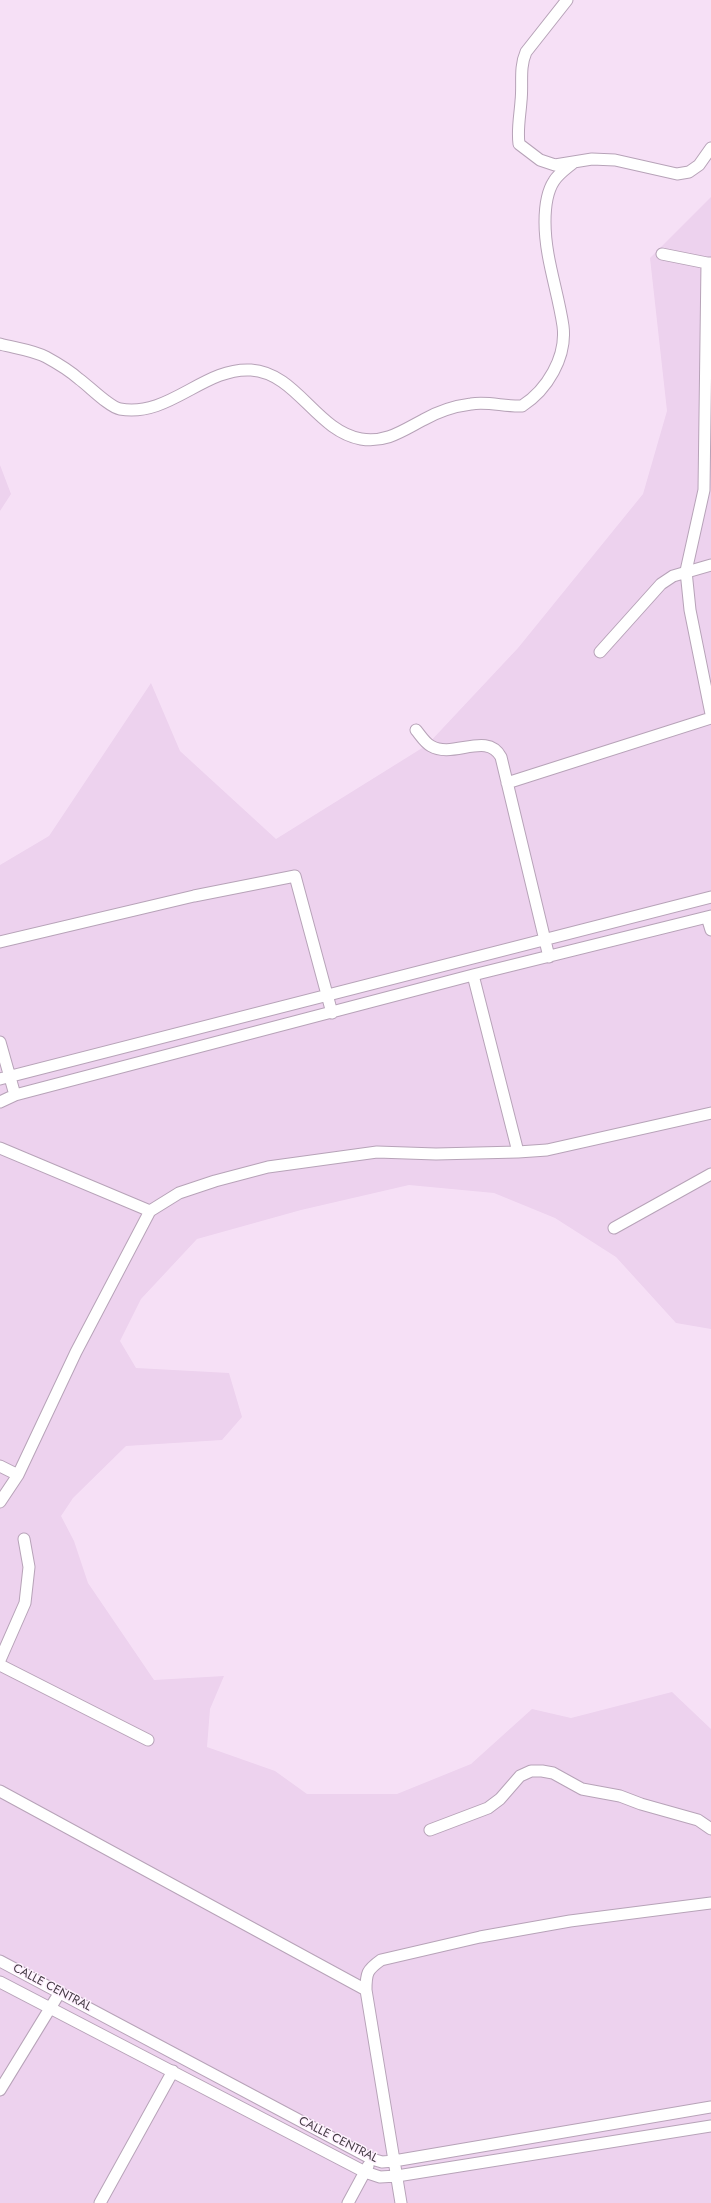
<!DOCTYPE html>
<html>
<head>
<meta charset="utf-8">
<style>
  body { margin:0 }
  canvas { display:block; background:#f6e0f6 }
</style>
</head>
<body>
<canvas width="711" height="2203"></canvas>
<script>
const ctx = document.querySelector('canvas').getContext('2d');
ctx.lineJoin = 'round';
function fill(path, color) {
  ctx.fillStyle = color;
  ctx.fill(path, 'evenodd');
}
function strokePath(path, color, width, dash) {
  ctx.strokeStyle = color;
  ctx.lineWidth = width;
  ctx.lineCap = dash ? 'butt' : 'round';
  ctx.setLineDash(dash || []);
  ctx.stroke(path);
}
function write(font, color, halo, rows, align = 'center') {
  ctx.font = font + ' Jost,sans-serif';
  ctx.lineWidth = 3;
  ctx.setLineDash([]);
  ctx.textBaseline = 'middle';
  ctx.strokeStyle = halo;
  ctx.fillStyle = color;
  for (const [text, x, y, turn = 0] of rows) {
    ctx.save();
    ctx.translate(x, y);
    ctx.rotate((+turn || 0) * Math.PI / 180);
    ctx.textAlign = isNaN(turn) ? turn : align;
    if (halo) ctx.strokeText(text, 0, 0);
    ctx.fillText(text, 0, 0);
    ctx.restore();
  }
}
fill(new Path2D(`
  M 711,197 L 711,1329 L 676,1323 L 616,1257 L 555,1218 L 494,1193 L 409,1185 L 301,1210 L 197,1239 L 141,1299 L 120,1341 L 136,1368 L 229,1373 L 242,1417 L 222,1440 L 126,1446 L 73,1498 L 61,1516 L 74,1541 L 88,1583 L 154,1680 L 224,1676 L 210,1709 L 207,1747 L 275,1771 L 307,1794 L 397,1794 L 471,1764 L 532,1709 L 571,1718 L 672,1692 L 711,1729 L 711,2203 L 0,2203 L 0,865 L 49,836 L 151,683 L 180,751 L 276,839 L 427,745 L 518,648 L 643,494 L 667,411 L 650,258 Z
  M 0,465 L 11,494 L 0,511 Z`), '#edd2ee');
const minor = new Path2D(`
  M 567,0 L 526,52 C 519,68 523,84 521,101 C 520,116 517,129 519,144 L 540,160 L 555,165 L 592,159 L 615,160 L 677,174 L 689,172 L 699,165 L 711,148
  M 662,254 L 707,263
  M 711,263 L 707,263 L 704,490 L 686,571 L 690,610 L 711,714
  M 0,344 C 15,348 33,350 46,357 C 57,363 70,371 79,379 C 89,386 109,407 120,409 C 169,418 204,367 251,370 C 297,373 316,431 361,439 C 386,443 402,431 423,420 C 437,412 455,406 471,404 C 488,401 505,407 522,406 C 547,390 567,357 563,326 C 558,291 545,258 545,222 C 545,208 546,193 554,181 C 558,174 567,168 574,162
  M 600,652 L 661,584 L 673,576 L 711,565
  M 416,730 C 421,736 425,743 431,746 C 453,759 487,731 501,757 L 549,957
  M 507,783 L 711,718
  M 707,917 L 711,930
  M 0,942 L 194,896 L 295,876 L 332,1013
  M 473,975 L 518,1152 L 547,1150 L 711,1113
  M 0,1042 L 15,1095
  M 0,1079 L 711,897
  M 0,1102 L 15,1095 L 473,975 L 711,916
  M 0,1148 L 150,1211
  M 614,1228 L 711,1174
  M 0,1466 L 18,1475
  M 0,1502 L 18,1475 L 76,1352 L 150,1211 L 179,1193 L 215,1181 L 268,1167 L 377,1152 L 436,1154 L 518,1152
  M 0,1660 L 25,1603 L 29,1567 L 24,1539
  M 0,1665 L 148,1740
  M 0,1791 L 366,1990
  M 430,1830 L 488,1808 L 500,1799 L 520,1776 L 531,1771 L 542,1771 L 553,1773 L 582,1789 L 620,1796 L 641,1804 L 698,1820 L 711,1829
  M 0,1961 L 372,2159 L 382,2162 L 394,2161 L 711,2107
  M 0,1982 L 365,2172 L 380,2177 L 397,2176 L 711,2126
  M 0,2090 L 60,1992
  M 100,2203 L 173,2071
  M 348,2203 L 368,2166
  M 401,2203 L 366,1990 C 366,1973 367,1970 381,1960 L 480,1937 L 570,1921 L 711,1903`);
strokePath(minor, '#b7a3b8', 13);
strokePath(minor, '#fff', 11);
write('12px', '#423942', '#fef1fe', [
  ["CALLE CENTRAL",52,1988,28],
  ["CALLE CENTRAL",338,2140,27]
]);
</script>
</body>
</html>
